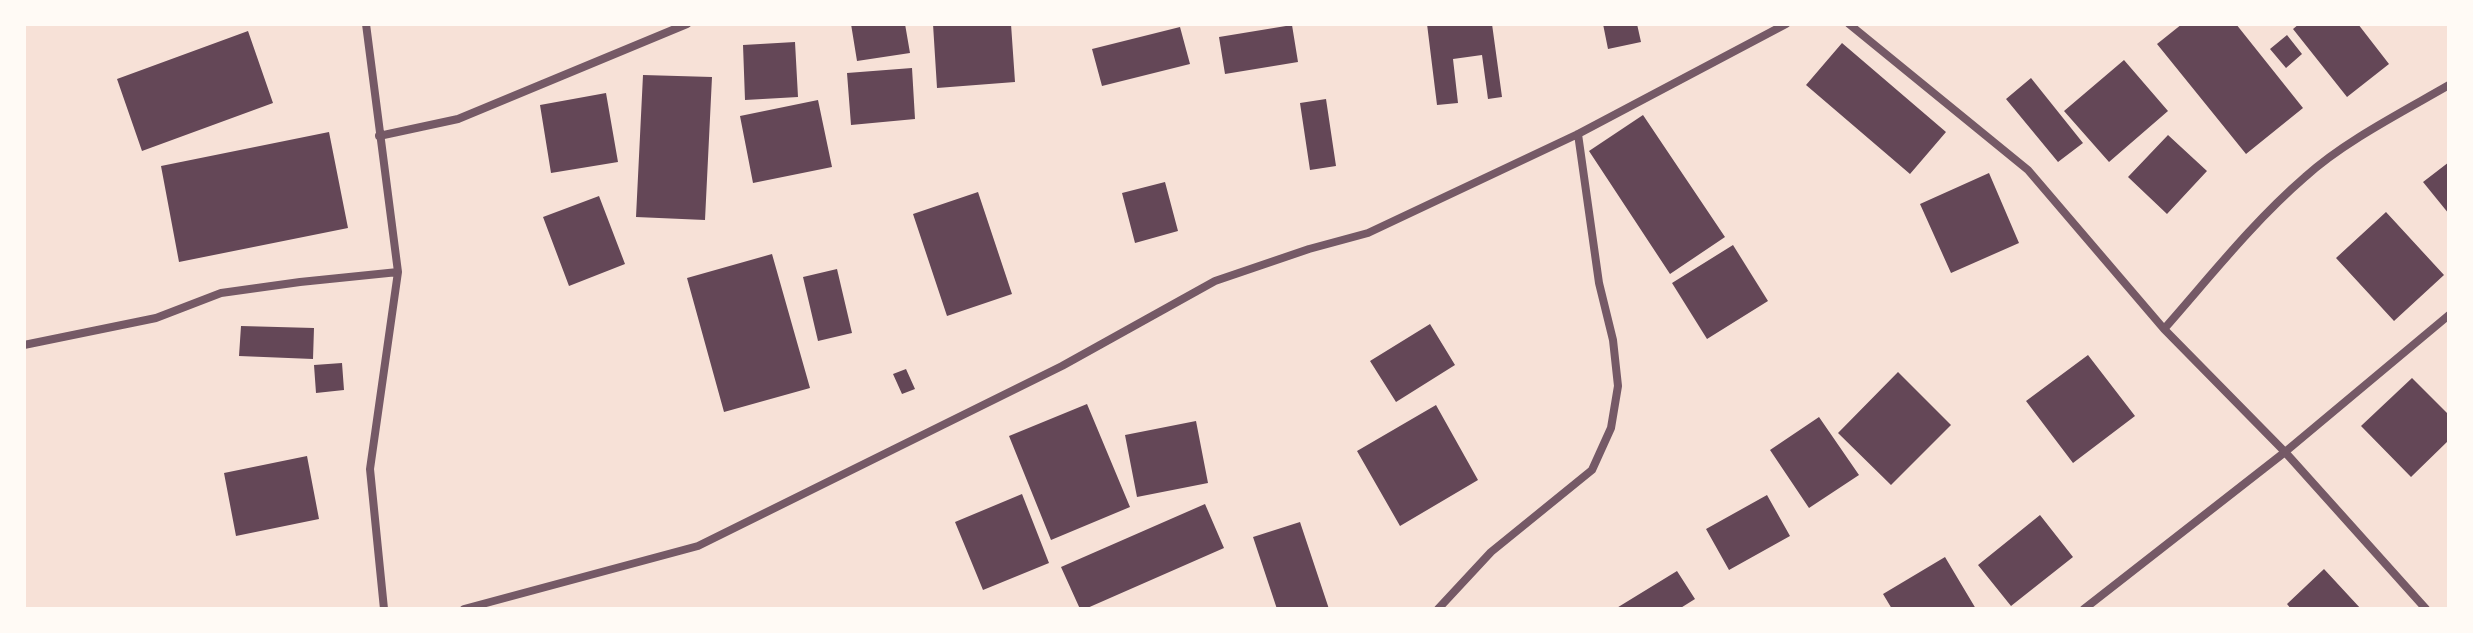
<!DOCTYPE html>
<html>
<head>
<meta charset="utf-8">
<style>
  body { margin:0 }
  #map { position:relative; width:2473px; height:633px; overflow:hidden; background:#f7e1d7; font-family:Jost,sans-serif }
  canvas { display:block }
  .frame { position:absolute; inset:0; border:26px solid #fffaf5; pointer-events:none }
</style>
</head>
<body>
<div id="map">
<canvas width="2473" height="633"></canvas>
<div class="frame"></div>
</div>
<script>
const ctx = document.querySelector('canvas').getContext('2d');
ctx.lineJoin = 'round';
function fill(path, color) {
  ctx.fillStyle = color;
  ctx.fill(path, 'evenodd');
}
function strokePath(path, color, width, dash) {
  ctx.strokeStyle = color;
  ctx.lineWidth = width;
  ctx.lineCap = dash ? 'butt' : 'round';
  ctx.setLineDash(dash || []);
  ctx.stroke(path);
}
fill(new Path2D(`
  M 851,24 L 905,24 L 910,53 L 857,61 Z
  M 933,24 L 1011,24 L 1015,82 L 937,88 Z
  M 1427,24 L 1492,24 L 1502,97 L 1488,99 L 1482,55 L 1453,59 L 1458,103 L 1437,105 Z
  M 1603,24 L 1637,24 L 1641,42 L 1608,49 Z
  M 2182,24 L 2236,24 L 2303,108 L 2246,154 L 2157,44 Z
  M 2299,24 L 2358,24 L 2389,64 L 2347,97 L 2293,29 Z
  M 1292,25 L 1298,62 L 1225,74 L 1219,37 Z
  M 1180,27 L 1190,64 L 1102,86 L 1092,49 Z
  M 248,31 L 273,103 L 142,151 L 117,79 Z
  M 2287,35 L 2302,54 L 2286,68 L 2270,49 Z
  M 795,42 L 798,97 L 745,100 L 743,45 Z
  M 1842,43 L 1946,132 L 1910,174 L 1806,85 Z
  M 2124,60 L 2168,111 L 2109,162 L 2064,111 Z
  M 912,68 L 915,119 L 851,125 L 847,73 Z
  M 643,75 L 712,77 L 705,220 L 636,217 Z
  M 2031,78 L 2083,143 L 2058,162 L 2006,99 Z
  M 606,93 L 618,162 L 551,173 L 540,105 Z
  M 1326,99 L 1336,166 L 1310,170 L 1300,103 Z
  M 818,100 L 832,167 L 753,183 L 740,116 Z
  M 1643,115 L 1725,237 L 1670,274 L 1589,151 Z
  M 329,132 L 348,228 L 179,262 L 161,166 Z
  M 2168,135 L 2207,171 L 2167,214 L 2128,177 Z
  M 2449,162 L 2449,214 L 2423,182 Z
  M 1989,173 L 2019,243 L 1951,273 L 1920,204 Z
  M 1165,182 L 1178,231 L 1135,243 L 1122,193 Z
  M 978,192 L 1012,294 L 947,316 L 913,214 Z
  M 599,196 L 625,264 L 569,286 L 543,217 Z
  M 2386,212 L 2444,275 L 2394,321 L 2336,258 Z
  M 1733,245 L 1768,301 L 1707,339 L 1672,283 Z
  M 772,254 L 810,388 L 724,412 L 687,278 Z
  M 837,269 L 852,333 L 818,341 L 803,277 Z
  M 1430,324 L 1455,365 L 1396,402 L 1370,361 Z
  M 241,326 L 314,328 L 313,359 L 239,356 Z
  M 2088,355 L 2135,416 L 2073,463 L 2026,401 Z
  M 342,363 L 344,390 L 316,393 L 314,365 Z
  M 906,369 L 915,389 L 902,394 L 893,374 Z
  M 1898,372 L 1951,425 L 1891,485 L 1838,433 Z
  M 2412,378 L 2449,415 L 2449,440 L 2411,477 L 2361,426 Z
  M 1087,404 L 1130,507 L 1051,540 L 1009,436 Z
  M 1436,405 L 1478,480 L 1400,526 L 1357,451 Z
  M 1819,417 L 1859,475 L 1809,508 L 1770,450 Z
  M 1196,421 L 1208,483 L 1137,497 L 1125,435 Z
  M 307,456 L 319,519 L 236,536 L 224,473 Z
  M 1022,494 L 1049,563 L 983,590 L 955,522 Z
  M 1767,495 L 1790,536 L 1729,570 L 1706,529 Z
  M 1205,504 L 1224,548 L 1085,609 L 1080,609 L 1061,567 Z
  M 2040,515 L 2073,557 L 2011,606 L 1978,565 Z
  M 1300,522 L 1329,609 L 1277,609 L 1253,537 Z
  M 1945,557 L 1976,609 L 1892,609 L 1883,594 Z
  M 2324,569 L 2361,609 L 2291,609 L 2287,604 Z
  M 1677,571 L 1695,599 L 1679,609 L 1615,609 Z`), '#644757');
strokePath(new Path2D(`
  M 366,24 L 398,272 L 370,469 L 384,609
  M 1849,24 L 2028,170 L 2164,329 L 2285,452 L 2426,609
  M 379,136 L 458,119 L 687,24
  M 2164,329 C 2209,278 2253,222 2305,177 C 2343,142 2404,111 2449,85
  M 24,345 L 156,318 L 221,293 L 300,282 L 398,272
  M 464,609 L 698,546 L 1062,366 L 1215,281 L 1309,249 L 1368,233 L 1578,134 L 1786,24
  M 1438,609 L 1491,552 L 1592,470 L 1611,428 L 1618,386 L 1613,340 L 1599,283 L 1578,134
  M 2084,609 L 2285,452 L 2449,315`), '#755966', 8);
</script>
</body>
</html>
